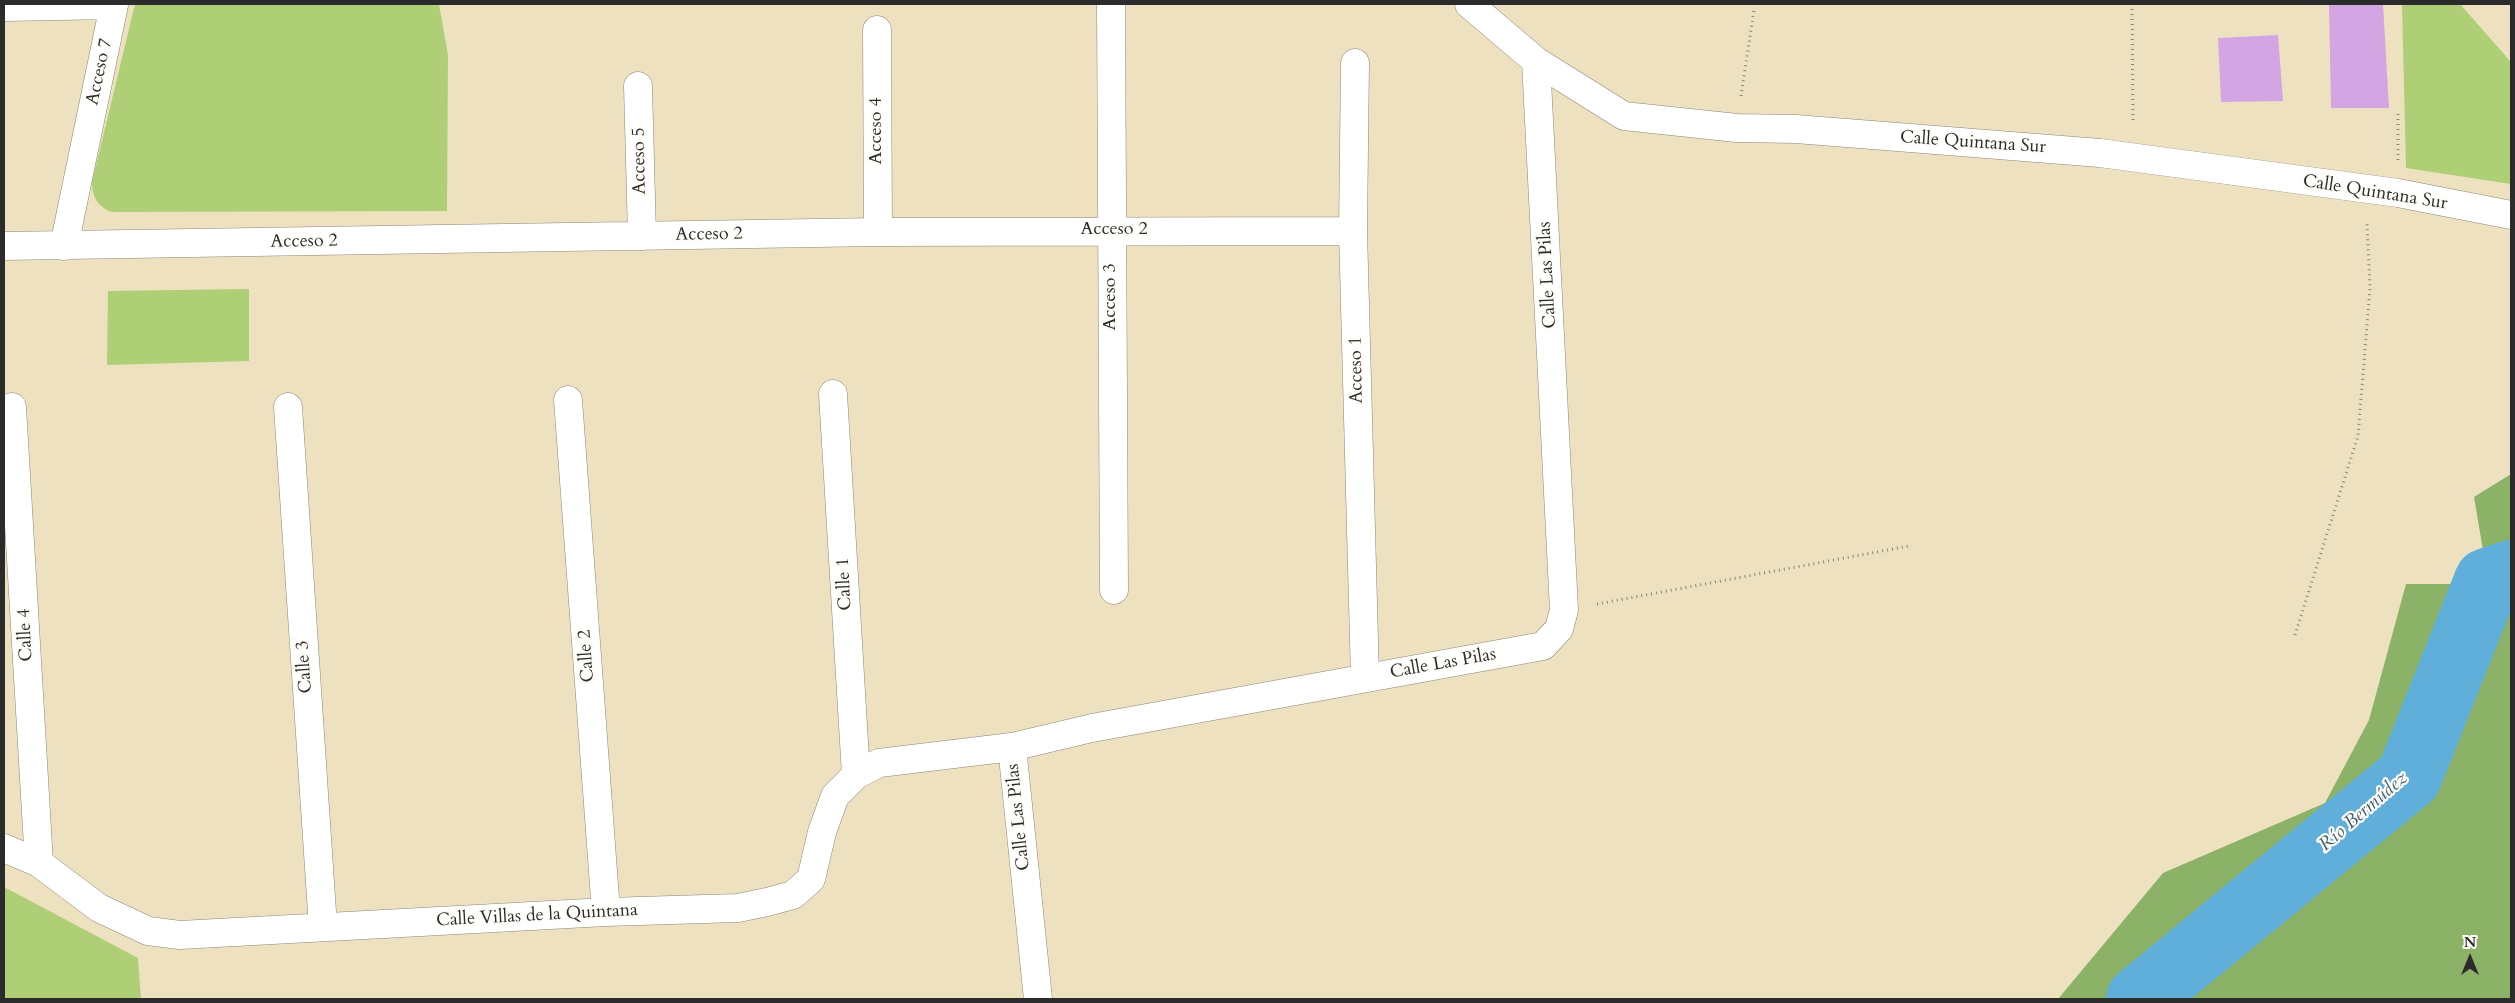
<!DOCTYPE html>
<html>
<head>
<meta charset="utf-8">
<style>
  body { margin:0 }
  #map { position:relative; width:2515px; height:1003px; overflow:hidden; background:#ede1c0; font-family:Cardo,serif }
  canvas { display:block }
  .frame { position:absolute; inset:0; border:5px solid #2b2b2b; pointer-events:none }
  .north { position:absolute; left:2445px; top:933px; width:50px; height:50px; -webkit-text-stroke:4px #fdfcf7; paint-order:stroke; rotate:0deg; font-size:14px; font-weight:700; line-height:20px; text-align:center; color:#2b2b2b }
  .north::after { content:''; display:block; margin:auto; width:18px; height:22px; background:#2b2b2b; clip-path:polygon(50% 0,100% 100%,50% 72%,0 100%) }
</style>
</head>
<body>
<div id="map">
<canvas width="2515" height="1003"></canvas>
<div class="frame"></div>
<div class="north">N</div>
</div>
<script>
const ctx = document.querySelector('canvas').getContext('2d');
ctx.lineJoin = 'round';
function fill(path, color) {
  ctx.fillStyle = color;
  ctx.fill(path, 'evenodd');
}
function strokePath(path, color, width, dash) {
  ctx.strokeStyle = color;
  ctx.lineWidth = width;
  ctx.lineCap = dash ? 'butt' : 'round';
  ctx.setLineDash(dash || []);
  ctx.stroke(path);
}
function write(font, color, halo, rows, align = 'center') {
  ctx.font = font + ' Cardo,serif';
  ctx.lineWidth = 4.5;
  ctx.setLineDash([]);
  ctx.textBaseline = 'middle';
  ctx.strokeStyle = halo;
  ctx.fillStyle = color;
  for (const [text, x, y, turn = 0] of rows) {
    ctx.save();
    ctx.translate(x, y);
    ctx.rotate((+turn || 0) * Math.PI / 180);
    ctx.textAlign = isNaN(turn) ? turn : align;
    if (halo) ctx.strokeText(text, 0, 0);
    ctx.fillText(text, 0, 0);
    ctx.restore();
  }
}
fill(new Path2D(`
  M 135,4 L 439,4 L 448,55 L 447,211 L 111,212 C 98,206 92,198 92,182 Z
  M 2402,4 L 2460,4 L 2511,62 L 2511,184 L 2406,168 Z
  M 249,289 L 249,361 L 107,365 L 108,291 Z
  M 4,887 L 138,958 L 141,999 L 4,999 Z`), '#afcf76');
fill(new Path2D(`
  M 2511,474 L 2511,999 L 2058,999 L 2163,873 L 2325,803 L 2369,720 L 2406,584 L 2463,584 L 2484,556 L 2474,497 Z`), '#8bb267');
strokePath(new Path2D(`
  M 2139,999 L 2409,777 L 2487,581 L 2511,573`), '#60afda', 66);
fill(new Path2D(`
  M 2329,4 L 2383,4 L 2389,108 L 2331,108 Z
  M 2278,35 L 2283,101 L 2221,102 L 2218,38 Z`), '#d3a6e3');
const minor = new Path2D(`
  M 1111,4 L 1114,590
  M 1469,4 L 1536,61 L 1624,116 L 1737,128 L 1796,129 L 2100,153 L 2398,193 L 2511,215
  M 4,7 L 114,5 L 64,246
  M 877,30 L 878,232
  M 1355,63 L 1353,231 L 1365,678
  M 638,86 L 642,236
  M 4,246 L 878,232 L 1353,231
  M 833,394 L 856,775
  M 568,400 L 606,912
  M 12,407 L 39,863
  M 288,407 L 323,927
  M 1012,747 L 1038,999
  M 4,848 L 39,863 L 99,908 L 148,931 L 180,935 L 606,912 L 738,908 L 767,902 L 793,895 L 811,879 L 822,832 L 835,796 L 856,775 L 879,763 L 1012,747 L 1092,728 L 1543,646 L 1559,629 L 1564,610 L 1536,61`);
strokePath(minor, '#8c8676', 29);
strokePath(new Path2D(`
  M 2132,4 L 2133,123
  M 1741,96 L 1754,10
  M 2398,114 L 2398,160
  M 1597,604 L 1909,546
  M 2295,635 L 2358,436 L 2370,288 L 2367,223`), '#8c8676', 3, [1, 4]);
strokePath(minor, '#fff', 28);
write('18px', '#2b2b2b', '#fdfcf7', [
  ["Acceso 7",100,72,-78],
  ["Acceso 4",877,131,-90],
  ["Calle Quintana Sur",1973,143,4],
  ["Acceso 5",640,161,-91],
  ["Calle Quintana Sur",2375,193,9],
  ["Acceso 2",1114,230],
  ["Acceso 2",709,235,-1],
  ["Acceso 2",304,242,-1],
  ["Calle Las Pilas",1548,275,-93],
  ["Acceso 3",1111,297,-90],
  ["Acceso 1",1357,370,-91],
  ["Calle 1",845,584,-93],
  ["Calle 4",26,635,-93],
  ["Calle 2",587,656,-94],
  ["Calle Las Pilas",1443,664,-10],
  ["Calle 3",305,667,-94],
  ["Calle Las Pilas",1019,817,-96],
  ["Calle Villas de la Quintana",537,916,-3]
]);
write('italic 19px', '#406071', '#fdfcf7', [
  ["Río Bermúdez",2364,812,-41]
]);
</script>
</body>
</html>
